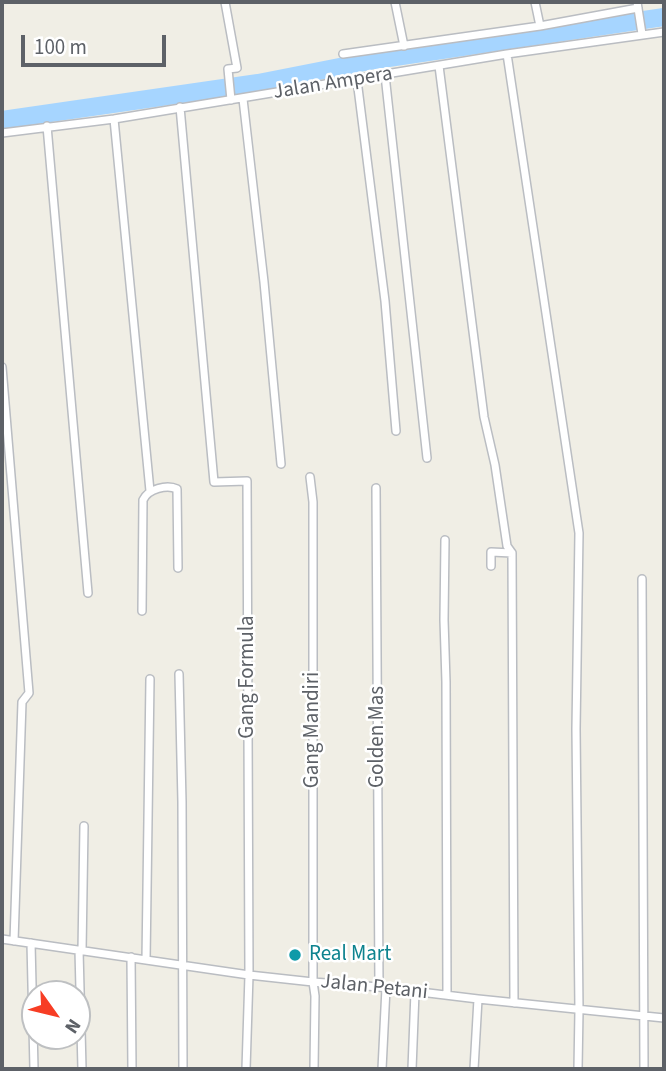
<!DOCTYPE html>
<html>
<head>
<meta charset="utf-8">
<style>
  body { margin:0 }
  #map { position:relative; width:666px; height:1071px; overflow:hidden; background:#f0eee5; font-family:"Source Sans 3",sans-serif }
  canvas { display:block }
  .frame { position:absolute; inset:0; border:4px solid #5d6167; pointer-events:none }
  .north { position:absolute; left:21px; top:980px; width:70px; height:70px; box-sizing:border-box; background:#fff; border:2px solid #bec0c2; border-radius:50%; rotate:124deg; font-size:19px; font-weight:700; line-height:28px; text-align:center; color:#5d6167 }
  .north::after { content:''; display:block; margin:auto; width:24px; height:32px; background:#f73d24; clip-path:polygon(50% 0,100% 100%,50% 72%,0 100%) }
  .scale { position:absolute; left:21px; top:35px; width:145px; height:32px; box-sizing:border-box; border:4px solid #5d6167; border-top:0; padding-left:9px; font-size:21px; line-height:24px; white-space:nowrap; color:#5d6167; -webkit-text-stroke:5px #fff; paint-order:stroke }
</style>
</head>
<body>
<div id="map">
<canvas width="666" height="1071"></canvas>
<div class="frame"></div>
<div class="north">N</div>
<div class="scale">100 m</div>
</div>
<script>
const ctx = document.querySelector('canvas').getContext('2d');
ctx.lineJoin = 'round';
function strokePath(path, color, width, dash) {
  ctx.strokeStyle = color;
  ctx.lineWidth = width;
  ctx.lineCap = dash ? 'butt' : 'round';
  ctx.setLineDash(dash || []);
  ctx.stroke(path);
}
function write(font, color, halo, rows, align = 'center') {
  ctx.font = font + ' "Source Sans 3",sans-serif';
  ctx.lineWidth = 5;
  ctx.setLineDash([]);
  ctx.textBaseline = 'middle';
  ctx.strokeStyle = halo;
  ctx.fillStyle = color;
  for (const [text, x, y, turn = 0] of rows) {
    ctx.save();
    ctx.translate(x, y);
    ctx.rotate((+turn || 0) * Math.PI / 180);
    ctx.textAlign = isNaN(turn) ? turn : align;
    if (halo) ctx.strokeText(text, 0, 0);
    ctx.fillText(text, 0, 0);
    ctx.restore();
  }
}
strokePath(new Path2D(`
  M 2,120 L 258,83 L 375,60 L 664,17`), '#a6d5ff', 18);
const minor = new Path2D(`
  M 225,2 L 237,68 L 228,69 L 231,100
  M 395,2 L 404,46
  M 535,2 L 540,26 L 638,8
  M 637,2 L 642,34
  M 343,54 L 540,26
  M 507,54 L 579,533 L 576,729 L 579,1010 L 578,1069
  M 439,66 L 484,417 L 495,465 L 507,546 L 512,553 L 514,1003
  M 385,75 L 427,458
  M 357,80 L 385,301 L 396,431
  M 243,99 L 264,282 L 281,464
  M 180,107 L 214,482 L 247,481 L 249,975 L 246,1069
  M 114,119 L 150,491
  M 47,126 L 88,593
  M 2,133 L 114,119 L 507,54 L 664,32
  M 2,367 L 29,693 L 22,702 L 14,941
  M 310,477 L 313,502 L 313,982 L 315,996 L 314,1069
  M 376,488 L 379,987
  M 445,540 L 444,620 L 446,682 L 447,995
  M 491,566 L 491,552 L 512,553
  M 642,579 L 644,1069
  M 142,611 L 143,500 C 148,489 167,484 177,489 L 178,568
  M 179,674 L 182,802 L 183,1069
  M 2,939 L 249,975 L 313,982 L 379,987 L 478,999 L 664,1018
  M 31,943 L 34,1069
  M 79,950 L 82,1069
  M 82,951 L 84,826
  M 131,957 L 132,1069
  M 146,960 L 150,679
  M 382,1069 L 386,988
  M 412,1069 L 415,992
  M 474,1069 L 478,999`);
strokePath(minor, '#babdc2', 10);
strokePath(minor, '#fff', 7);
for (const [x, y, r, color] of [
  [295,955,7,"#0f9aa8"]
]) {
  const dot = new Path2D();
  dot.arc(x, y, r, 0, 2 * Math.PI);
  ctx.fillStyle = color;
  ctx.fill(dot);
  strokePath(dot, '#fff', 2.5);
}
write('21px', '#5d6167', '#fff', [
  ["Jalan Ampera",333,84,-9],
  ["Gang Formula",248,677,-90],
  ["Gang Mandiri",313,730,-90],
  ["Golden Mas",378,737,-90],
  ["Jalan Petani",374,988,6]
]);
write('21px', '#0d838f', '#fff', [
  ["Real Mart",309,955]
], 'left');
</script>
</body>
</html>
